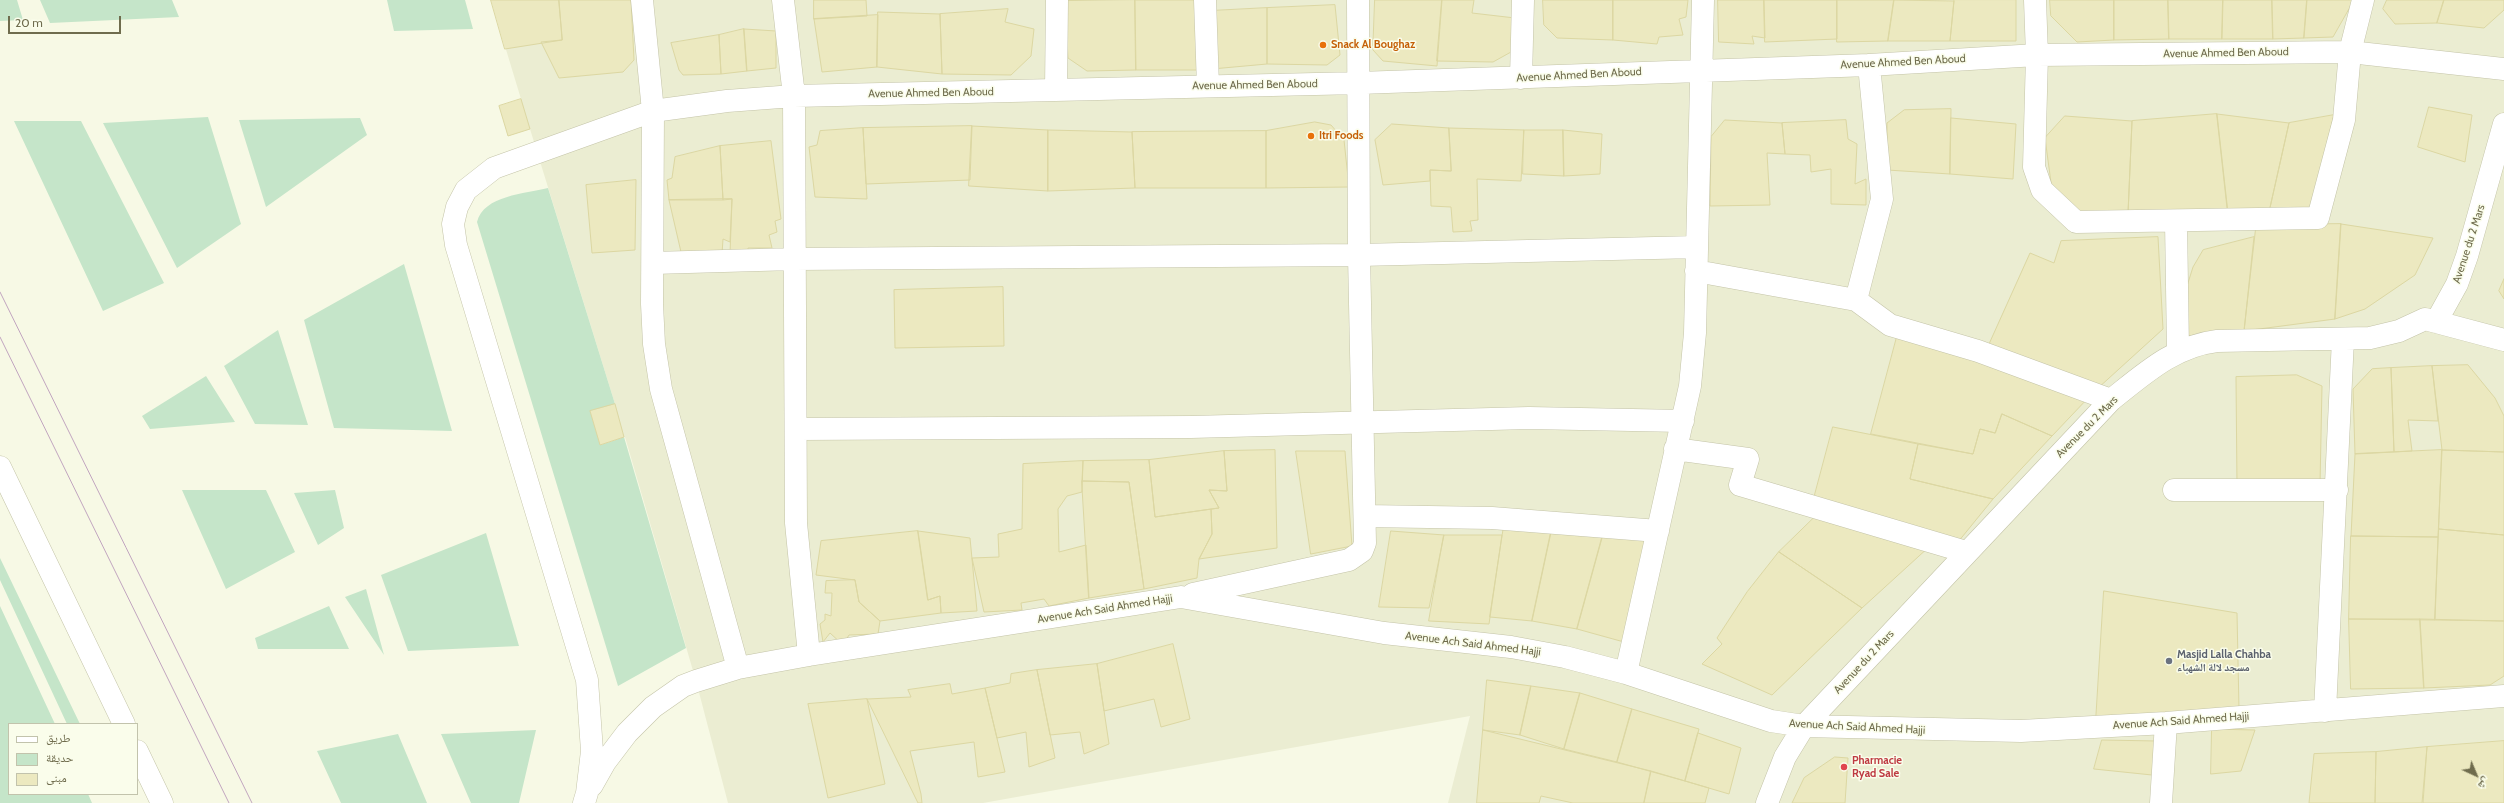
<!DOCTYPE html>
<html>
<head>
<meta charset="utf-8">
<style>
  body { margin:0 }
  #map { position:relative; width:2504px; height:803px; overflow:hidden; background:#f7f9e5; font-family:Cabin,"Noto Naskh Arabic",sans-serif }
  canvas { display:block }
  .legend { position:absolute; left:8px; top:723px; width:130px; height:72px; box-sizing:border-box; background:#fafdeb; border:1px solid #c2c3ac; margin:0; padding:5px 7px; list-style:none; font-size:12px; color:#6f6c4d }
  .legend li { display:flex; align-items:center; gap:8px; height:20px }
  .legend b { width:20px; border:1px solid #c2c3ac }
  .north { position:absolute; left:2456px; top:755px; width:40px; height:40px; -webkit-text-stroke:3px #fafdeb; paint-order:stroke; rotate:136deg; font-size:11px; font-weight:700; line-height:16px; text-align:center; color:#6f6c4d }
  .north::after { content:''; display:block; margin:auto; width:14px; height:18px; background:#6f6c4d; clip-path:polygon(50% 0,100% 100%,50% 72%,0 100%) }
  .scale { position:absolute; left:8px; top:16px; width:113px; height:18px; box-sizing:border-box; border:2px solid #6f6c4d; border-top:0; padding-left:5px; font-size:12px; line-height:14px; white-space:nowrap; color:#6f6c4d; -webkit-text-stroke:3px #fafdeb; paint-order:stroke }
</style>
</head>
<body>
<div id="map">
<canvas width="2504" height="803"></canvas>
<ul class="legend">
<li><b style="height:5px;background:#fff"></b>طريق</li>
<li><b style="height:11px;background:#c5e5c9"></b>حديقة</li>
<li><b style="height:11px;background:#ece9c0"></b>مبنى</li>
</ul>
<div class="north">ش</div>
<div class="scale">20 m</div>
</div>
<script>
const ctx = document.querySelector('canvas').getContext('2d');
ctx.lineJoin = 'round';
function fill(path, color) {
  ctx.fillStyle = color;
  ctx.fill(path, 'evenodd');
}
function strokePath(path, color, width, dash) {
  ctx.strokeStyle = color;
  ctx.lineWidth = width;
  ctx.lineCap = dash ? 'butt' : 'round';
  ctx.setLineDash(dash || []);
  ctx.stroke(path);
}
function write(font, color, halo, rows, align = 'center') {
  ctx.font = font + ' Cabin,"Noto Naskh Arabic",sans-serif';
  ctx.lineWidth = 3;
  ctx.setLineDash([]);
  ctx.textBaseline = 'middle';
  ctx.strokeStyle = halo;
  ctx.fillStyle = color;
  for (const [text, x, y, turn = 0] of rows) {
    ctx.save();
    ctx.translate(x, y);
    ctx.rotate((+turn || 0) * Math.PI / 180);
    ctx.textAlign = isNaN(turn) ? turn : align;
    if (halo) ctx.strokeText(text, 0, 0);
    ctx.fillText(text, 0, 0);
    ctx.restore();
  }
}
fill(new Path2D(`
  M 491,0 L 2504,0 L 2504,803 L 1448,803 L 1470,716 L 983,803 L 728,803 L 696,681 L 625,437 L 600,445 L 615,404 L 530,129 L 508,136 L 499,106 L 521,99 Z`), '#ebedd2');
fill(new Path2D(`
  M 0,0 L 17,0 L 23,20 L 0,21 Z
  M 40,0 L 172,0 L 179,17 L 50,23 Z
  M 387,0 L 465,0 L 473,29 L 394,31 Z
  M 208,117 L 241,224 L 177,268 L 103,123 Z
  M 360,118 L 367,135 L 266,207 L 239,120 Z
  M 14,121 L 81,121 L 164,283 L 103,311 Z
  M 548,188 L 615,404 L 600,445 L 624,437 L 686,648 L 618,686 L 477,222 C 484,195 525,194 548,188 Z
  M 404,264 L 452,431 L 334,428 L 304,320 Z
  M 278,330 L 308,425 L 255,424 L 224,366 Z
  M 206,376 L 235,422 L 150,429 L 142,416 Z
  M 182,490 L 266,490 L 295,552 L 226,589 Z
  M 335,490 L 344,528 L 318,545 L 294,493 Z
  M 486,533 L 519,646 L 408,651 L 381,575 Z
  M 0,558 L 80,724 L 67,724 L 0,580 Z
  M 366,589 L 384,655 L 345,597 Z
  M 0,606 L 55,724 L 9,724 L 9,794 L 88,794 L 92,803 L 0,803 Z
  M 329,606 L 349,649 L 258,649 L 255,638 Z
  M 536,730 L 519,803 L 471,803 L 441,734 Z
  M 398,734 L 427,803 L 341,803 L 317,751 Z`), '#c5e5c9');
const building = new Path2D(`
  M 491,0 L 559,0 L 562,40 L 505,49 Z
  M 559,0 L 631,0 L 634,60 L 623,72 L 559,78 L 541,42 L 562,40 Z
  M 814,0 L 866,0 L 867,16 L 814,19 Z
  M 1135,0 L 1201,0 L 1203,70 L 1136,70 Z
  M 1135,0 L 1136,70 L 1087,71 L 1068,58 L 1065,1 Z
  M 1375,0 L 1442,0 L 1437,66 L 1383,61 L 1373,50 Z
  M 1442,0 L 1474,0 L 1472,13 L 1515,18 L 1511,52 L 1493,62 L 1437,61 Z
  M 1543,0 L 1613,0 L 1613,40 L 1557,38 L 1544,25 Z
  M 1613,0 L 1688,0 L 1686,17 L 1679,19 L 1683,35 L 1659,37 L 1657,44 L 1613,40 Z
  M 1718,0 L 1764,0 L 1765,38 L 1752,36 L 1754,44 L 1719,42 Z
  M 1764,0 L 1837,0 L 1837,39 L 1765,42 Z
  M 1837,0 L 1894,0 L 1888,41 L 1837,42 Z
  M 1894,0 L 1954,1 L 1950,41 L 1888,41 Z
  M 2016,0 L 2016,41 L 1950,41 L 1954,0 Z
  M 2050,0 L 2114,0 L 2114,40 L 2077,42 L 2051,16 Z
  M 2114,0 L 2168,0 L 2169,39 L 2114,40 Z
  M 2168,0 L 2223,0 L 2222,39 L 2169,39 Z
  M 2223,0 L 2272,0 L 2273,39 L 2222,39 Z
  M 2272,0 L 2307,0 L 2304,38 L 2273,39 Z
  M 2307,0 L 2354,0 L 2333,37 L 2304,38 Z
  M 2387,0 L 2444,0 L 2437,23 L 2395,24 L 2383,9 Z
  M 2444,0 L 2504,0 L 2504,10 L 2484,28 L 2437,23 Z
  M 1335,5 L 1340,55 L 1327,65 L 1267,64 L 1267,8 Z
  M 1267,8 L 1267,64 L 1212,69 L 1210,11 Z
  M 1008,9 L 1005,22 L 1034,29 L 1031,56 L 1011,75 L 942,74 L 940,14 Z
  M 878,12 L 940,14 L 942,74 L 877,67 Z
  M 878,15 L 877,67 L 822,72 L 814,19 Z
  M 744,29 L 776,31 L 776,68 L 747,71 Z
  M 744,29 L 747,71 L 721,74 L 719,35 Z
  M 719,35 L 721,74 L 683,75 L 679,70 L 671,43 Z
  M 521,99 L 530,129 L 508,136 L 499,106 Z
  M 2429,107 L 2472,115 L 2465,162 L 2418,147 Z
  M 1951,109 L 1950,174 L 1887,170 L 1887,123 L 1904,110 Z
  M 2217,114 L 2289,123 L 2269,212 L 2228,213 Z
  M 2217,114 L 2228,213 L 2128,214 L 2132,121 Z
  M 2334,115 L 2310,212 L 2269,212 L 2289,123 Z
  M 2065,116 L 2132,121 L 2128,214 L 2077,214 L 2052,190 L 2045,138 Z
  M 1951,118 L 2016,124 L 2013,179 L 1950,174 Z
  M 1725,120 L 1782,123 L 1785,154 L 1767,153 L 1770,205 L 1710,206 L 1711,137 Z
  M 1846,120 L 1848,139 L 1857,144 L 1855,184 L 1866,179 L 1866,205 L 1831,204 L 1831,169 L 1811,172 L 1810,155 L 1785,154 L 1782,123 Z
  M 1315,122 L 1331,125 L 1344,140 L 1349,187 L 1266,188 L 1266,131 Z
  M 1392,124 L 1449,128 L 1451,171 L 1430,170 L 1430,181 L 1383,185 L 1375,140 Z
  M 972,126 L 970,180 L 866,184 L 863,128 Z
  M 972,126 L 1048,130 L 1048,191 L 969,186 Z
  M 863,128 L 867,199 L 815,197 L 809,147 L 817,145 L 820,131 Z
  M 1449,128 L 1524,130 L 1521,181 L 1477,179 L 1478,220 L 1470,221 L 1472,231 L 1453,232 L 1451,207 L 1431,206 L 1430,170 L 1451,171 Z
  M 1048,130 L 1132,132 L 1135,188 L 1048,191 Z
  M 1524,130 L 1563,130 L 1564,176 L 1523,174 Z
  M 1563,130 L 1602,134 L 1600,174 L 1564,176 Z
  M 1266,131 L 1266,188 L 1135,188 L 1132,132 Z
  M 771,141 L 781,219 L 775,221 L 777,232 L 769,235 L 772,248 L 748,248 L 748,255 L 730,254 L 732,199 L 723,200 L 720,146 Z
  M 720,146 L 723,200 L 669,200 L 667,180 L 672,178 L 675,157 Z
  M 636,180 L 635,250 L 592,253 L 586,185 Z
  M 732,199 L 730,242 L 723,239 L 722,254 L 681,252 L 669,200 Z
  M 2341,224 L 2335,319 L 2244,331 L 2256,225 Z
  M 2341,224 L 2433,238 L 2415,275 L 2365,309 L 2335,319 Z
  M 2158,237 L 2163,329 L 2097,389 L 1989,344 L 2030,253 L 2054,263 L 2061,241 Z
  M 2254,237 L 2244,331 L 2186,336 L 2187,286 L 2193,267 L 2203,250 Z
  M 2504,279 L 2504,299 L 2499,291 Z
  M 1003,287 L 1004,346 L 895,348 L 894,290 Z
  M 1898,333 L 2089,397 L 2052,436 L 2002,414 L 1995,433 L 1980,429 L 1973,454 L 1871,434 Z
  M 2468,365 L 2495,398 L 2504,416 L 2504,452 L 2442,450 L 2432,366 Z
  M 2432,366 L 2438,421 L 2408,420 L 2412,451 L 2394,452 L 2391,368 Z
  M 2391,368 L 2394,452 L 2355,454 L 2353,389 L 2372,369 Z
  M 2297,375 L 2322,386 L 2320,485 L 2237,486 L 2236,377 Z
  M 615,404 L 624,437 L 600,445 L 590,411 Z
  M 2002,414 L 2052,436 L 1993,499 L 1910,479 L 1918,444 L 1973,454 L 1980,429 L 1995,433 Z
  M 1833,427 L 1918,444 L 1910,479 L 1993,499 L 1958,542 L 1813,502 Z
  M 1275,450 L 1277,548 L 1199,559 L 1212,534 L 1211,509 L 1219,508 L 1209,490 L 1227,491 L 1224,451 Z
  M 2442,450 L 2438,537 L 2351,536 L 2355,454 Z
  M 2442,450 L 2504,452 L 2504,535 L 2439,529 Z
  M 1224,451 L 1227,491 L 1209,490 L 1219,508 L 1155,517 L 1149,460 Z
  M 1296,451 L 1345,451 L 1352,546 L 1311,554 Z
  M 1149,460 L 1155,517 L 1211,509 L 1212,534 L 1199,559 L 1197,578 L 1144,589 L 1129,482 L 1082,481 L 1083,461 Z
  M 1083,461 L 1082,492 L 1067,496 L 1058,509 L 1059,552 L 1086,545 L 1089,598 L 1049,606 L 1044,599 L 1021,603 L 1022,610 L 984,612 L 972,558 L 999,557 L 998,534 L 1022,529 L 1023,464 Z
  M 1082,481 L 1129,482 L 1144,589 L 1089,598 Z
  M 1820,512 L 1930,546 L 1862,608 L 1779,552 Z
  M 1505,519 L 1553,523 L 1532,621 L 1490,617 Z
  M 1553,523 L 1605,527 L 1577,629 L 1532,621 Z
  M 1605,527 L 1648,530 L 1624,642 L 1577,629 Z
  M 2439,529 L 2504,535 L 2504,621 L 2435,620 Z
  M 918,531 L 970,538 L 977,611 L 941,613 L 940,596 L 928,600 Z
  M 918,531 L 928,600 L 940,596 L 941,613 L 880,621 L 859,602 L 855,580 L 816,575 L 821,541 Z
  M 1391,531 L 1444,535 L 1429,608 L 1379,607 Z
  M 1444,535 L 1502,535 L 1489,624 L 1429,621 Z
  M 2351,536 L 2438,537 L 2435,620 L 2349,619 Z
  M 1779,552 L 1862,608 L 1772,695 L 1702,664 L 1722,644 L 1717,638 L 1747,592 Z
  M 855,580 L 859,602 L 880,621 L 878,634 L 849,635 L 843,645 L 830,633 L 823,642 L 820,624 L 825,620 L 825,614 L 831,616 L 832,593 L 825,593 L 826,581 Z
  M 2104,591 L 2237,613 L 2239,709 L 2096,721 Z
  M 2349,619 L 2420,619 L 2424,688 L 2351,689 Z
  M 2420,619 L 2504,621 L 2504,676 L 2490,685 L 2424,688 Z
  M 1173,644 L 1190,719 L 1161,727 L 1154,699 L 1104,711 L 1097,664 Z
  M 1097,664 L 1109,744 L 1084,754 L 1080,732 L 1050,735 L 1037,670 Z
  M 1037,670 L 1055,758 L 1029,767 L 1026,732 L 997,738 L 985,688 L 1010,683 L 1011,674 Z
  M 1487,680 L 1531,686 L 1520,735 L 1483,730 Z
  M 950,684 L 952,694 L 985,688 L 1005,772 L 978,777 L 974,742 L 910,751 L 921,794 L 922,803 L 918,803 L 867,699 L 911,697 L 908,690 Z
  M 1531,686 L 1580,693 L 1564,749 L 1520,735 Z
  M 1580,693 L 1632,709 L 1617,762 L 1564,749 Z
  M 867,699 L 885,784 L 828,798 L 808,704 Z
  M 1632,709 L 1699,729 L 1685,781 L 1617,762 Z
  M 2212,729 L 2255,730 L 2241,771 L 2211,774 Z
  M 1483,730 L 1651,771 L 1644,803 L 1573,803 L 1541,796 L 1539,803 L 1477,803 Z
  M 1698,733 L 1741,748 L 1729,794 L 1685,781 Z
  M 2102,740 L 2157,741 L 2152,775 L 2094,769 Z
  M 2504,741 L 2504,803 L 2423,803 L 2427,747 Z
  M 2427,747 L 2422,803 L 2375,803 L 2376,752 Z
  M 2376,752 L 2375,803 L 2309,803 L 2314,754 Z
  M 1835,757 L 1848,758 L 1845,803 L 1792,803 L 1804,778 Z
  M 1651,771 L 1709,788 L 1705,803 L 1644,803 Z`);
fill(building, '#ece9c0');
strokePath(building, '#dcd7a2', 1);
const minor = new Path2D(`
  M 642,0 L 653,111 L 652,304 L 654,344 L 661,389 L 738,668
  M 783,0 L 794,96 L 796,523 L 809,655
  M 1205,0 L 1208,86
  M 2035,0 L 2037,55 L 2034,167 L 2042,190 L 2076,222 L 2318,218 L 2344,120 L 2350,52 L 2363,0
  M 1521,78 L 1523,0
  M 1056,90 L 1057,0
  M 2176,221 L 2178,351
  M 653,263 L 794,259 L 1359,255 L 1697,247
  M 1696,271 L 1856,300 L 1890,325 L 1978,351 L 2111,400
  M 1856,300 L 1882,199 L 1869,65
  M 2436,322 L 2457,284 L 2467,256 L 2504,124
  M 797,429 L 1191,427 L 1529,418 L 1683,421
  M 1675,449 L 1748,459 L 1740,485 L 1966,552
  M 0,467 L 124,724
  M 2174,490 L 2337,490
  M 1365,516 L 1492,518 L 1658,531
  M 1193,594 L 1349,560 L 1362,551 L 1365,543 L 1359,255 L 1358,0
  M 1626,673 L 1690,386 L 1695,333 L 1703,0
  M 2325,711 L 2343,339
  M 137,751 L 162,803
  M 592,785 L 605,762 L 627,733 L 653,707 L 683,686 L 696,681 L 738,668 L 809,655 L 1181,597 L 1384,633 L 1511,647 L 1565,657 L 1626,673 L 1771,721 L 1804,726 L 2021,731 L 2166,723 L 2504,696
  M 584,803 L 587,793 L 592,751 L 587,680 L 456,245 L 453,224 L 457,207 L 466,190 L 494,168 L 653,111 L 727,101 L 794,96 L 1359,83 L 1869,65 L 2037,55 L 2350,52 L 2504,69
  M 1767,803 L 1785,757 L 1804,726 L 2111,400 C 2144,374 2174,346 2217,341 L 2370,338 L 2399,331 L 2425,319 L 2504,340
  M 2161,803 L 2166,723`);
strokePath(minor, '#c4c4a8', 23);
strokePath(minor, '#fff', 22);
strokePath(new Path2D(`
  M 0,292 L 252,803
  M 0,337 L 229,803`), '#c1a5bf', 1);
for (const [x, y, r, color] of [
  [1323,45,4,"#e8710a"],
  [1311,136,4,"#e8710a"],
  [2169,661,4,"#6b7280"],
  [1844,767,4,"#e0444e"]
]) {
  const dot = new Path2D();
  dot.arc(x, y, r, 0, 2 * Math.PI);
  ctx.fillStyle = color;
  ctx.fill(dot);
  strokePath(dot, '#fafdeb', 1.5);
}
write('bold 11px', '#c56008', '#fafdeb', [
  ["Snack Al Boughaz",1331,45],
  ["Itri Foods",1319,136]
], 'left');
write('11px', '#6f6c4d', '#fafdeb', [
  ["Avenue Ahmed Ben Aboud",2226,53,-1],
  ["Avenue Ahmed Ben Aboud",1903,62,-3],
  ["Avenue Ahmed Ben Aboud",1579,75,-3],
  ["Avenue Ahmed Ben Aboud",1255,85,-1],
  ["Avenue Ahmed Ben Aboud",931,93,-1],
  ["Avenue du 2 Mars",2469,244,-72],
  ["Avenue du 2 Mars",2087,427,-45],
  ["Avenue Ach Said Ahmed Hajji",1105,609,-9],
  ["Avenue Ach Said Ahmed Hajji",1473,644,7],
  ["Avenue du 2 Mars",1864,662,-47],
  ["Avenue Ach Said Ahmed Hajji",2181,721,-4],
  ["Avenue Ach Said Ahmed Hajji",1857,727,3]
]);
write('bold 11px', '#5b616d', '#fafdeb', [
  ["Masjid Lalla Chahba",2177,655],
  ["مسجد لالة الشهباء",2177,668]
], 'left');
write('bold 11px', '#be3a42', '#fafdeb', [
  ["Pharmacie",1852,761],
  ["Ryad Sale",1852,774]
], 'left');
</script>
</body>
</html>
